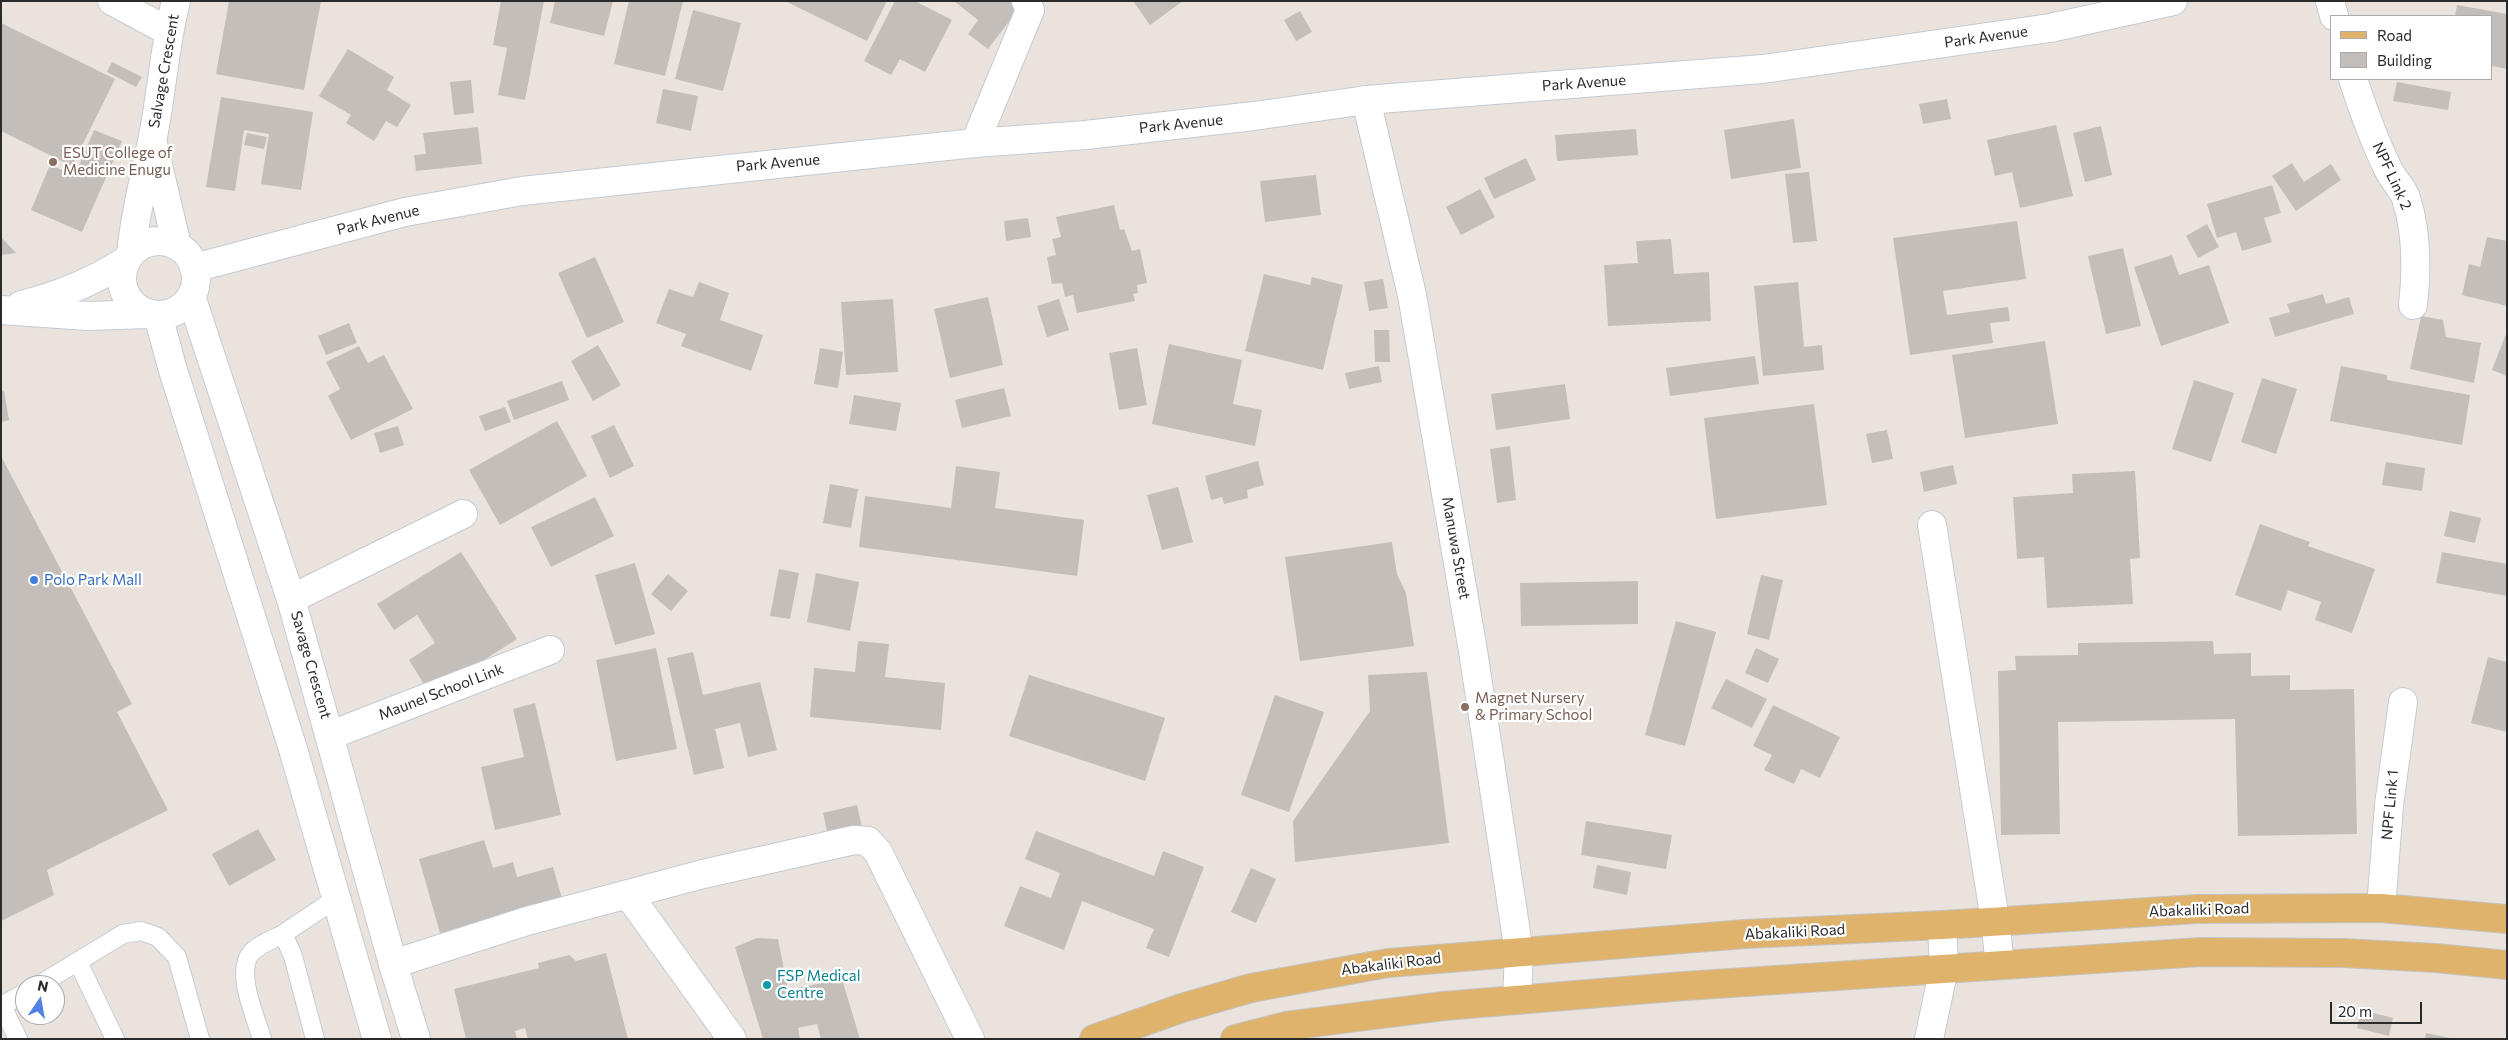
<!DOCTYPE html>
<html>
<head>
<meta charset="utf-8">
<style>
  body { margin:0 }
  #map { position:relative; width:2508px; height:1040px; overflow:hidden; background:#eae3dd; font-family:Commissioner,sans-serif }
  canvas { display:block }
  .frame { position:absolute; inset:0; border:2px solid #2a2a2a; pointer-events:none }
  .legend { position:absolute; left:2330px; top:15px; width:162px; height:65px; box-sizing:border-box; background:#fff; border:1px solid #aaa; margin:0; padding:6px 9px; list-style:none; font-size:15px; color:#2a2a2a }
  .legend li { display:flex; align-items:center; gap:10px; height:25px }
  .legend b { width:25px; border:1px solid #aaa }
  .north { position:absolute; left:15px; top:975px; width:50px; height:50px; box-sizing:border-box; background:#fff; border:1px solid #aaa; border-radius:50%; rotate:12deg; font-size:14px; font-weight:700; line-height:20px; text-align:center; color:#2a2a2a }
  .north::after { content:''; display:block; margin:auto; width:18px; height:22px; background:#5083e5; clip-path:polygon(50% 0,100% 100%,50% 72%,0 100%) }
  .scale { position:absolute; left:2330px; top:1002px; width:92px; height:22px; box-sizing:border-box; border:2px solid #2a2a2a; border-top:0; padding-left:6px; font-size:15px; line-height:18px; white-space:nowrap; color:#2a2a2a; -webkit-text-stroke:4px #fff; paint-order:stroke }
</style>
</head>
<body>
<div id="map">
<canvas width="2508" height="1040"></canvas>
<div class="frame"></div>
<ul class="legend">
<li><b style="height:6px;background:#e0b36c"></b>Road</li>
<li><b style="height:14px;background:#c3beb9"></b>Building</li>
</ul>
<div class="north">N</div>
<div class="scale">20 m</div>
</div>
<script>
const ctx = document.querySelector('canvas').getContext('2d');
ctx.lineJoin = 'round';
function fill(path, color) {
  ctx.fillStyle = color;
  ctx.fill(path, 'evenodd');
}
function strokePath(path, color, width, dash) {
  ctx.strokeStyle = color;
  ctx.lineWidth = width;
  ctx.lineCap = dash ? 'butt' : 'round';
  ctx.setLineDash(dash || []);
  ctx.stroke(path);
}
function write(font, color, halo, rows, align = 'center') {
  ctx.font = font + ' Commissioner,sans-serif';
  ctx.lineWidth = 4.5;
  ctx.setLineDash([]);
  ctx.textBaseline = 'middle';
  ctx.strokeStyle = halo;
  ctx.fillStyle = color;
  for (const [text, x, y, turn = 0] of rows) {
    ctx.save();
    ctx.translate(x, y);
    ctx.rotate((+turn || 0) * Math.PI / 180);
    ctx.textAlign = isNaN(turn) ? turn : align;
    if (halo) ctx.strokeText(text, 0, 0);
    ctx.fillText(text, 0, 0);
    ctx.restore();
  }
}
fill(new Path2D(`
  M 229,1 L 321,1 L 304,90 L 216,74 Z
  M 501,1 L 544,1 L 525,100 L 498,95 L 507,48 L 493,45 Z
  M 555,1 L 613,1 L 604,36 L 550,23 Z
  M 629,1 L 683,1 L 665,76 L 614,64 Z
  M 785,1 L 887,1 L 867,41 Z
  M 895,1 L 915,1 L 952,20 L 925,72 L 900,59 L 891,75 L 864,61 Z
  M 954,1 L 1015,1 L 1021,6 L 988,49 L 968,34 L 978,20 Z
  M 1133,1 L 1183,1 L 1150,25 Z
  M 2457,5 L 2507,14 L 2507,69 L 2492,66 L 2492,16 L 2455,16 Z
  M 693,10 L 741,23 L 723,91 L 675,79 Z
  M 1300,11 L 1312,32 L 1296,41 L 1284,20 Z
  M 1,23 L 115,79 L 72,166 L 1,131 Z
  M 348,49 L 394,77 L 387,90 L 411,105 L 397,127 L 386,121 L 374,141 L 346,123 L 351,115 L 319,96 Z
  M 112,62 L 142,77 L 136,87 L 107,72 Z
  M 471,80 L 474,113 L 454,115 L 450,82 Z
  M 2397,82 L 2451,92 L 2448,110 L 2393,101 Z
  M 663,89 L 698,96 L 691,131 L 656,123 Z
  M 221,97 L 313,112 L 301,190 L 261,184 L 269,134 L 244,130 L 235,191 L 206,187 Z
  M 1947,99 L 1951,119 L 1923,124 L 1919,104 Z
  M 1794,119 L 1801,168 L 1731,179 L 1724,130 Z
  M 2056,125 L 2073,196 L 2020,208 L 2012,172 L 1995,176 L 1987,140 Z
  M 2101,126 L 2112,175 L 2085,182 L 2073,133 Z
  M 478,127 L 482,164 L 416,171 L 414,155 L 426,154 L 423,133 Z
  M 1636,129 L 1638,155 L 1557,161 L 1555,135 Z
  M 94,130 L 122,141 L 82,232 L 31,210 L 50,165 L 75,175 Z
  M 247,133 L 267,137 L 264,149 L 244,145 Z
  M 1526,158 L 1536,180 L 1494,199 L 1484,178 Z
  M 2292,163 L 2304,182 L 2331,164 L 2341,180 L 2296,211 L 2272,176 Z
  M 1809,172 L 1817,241 L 1793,243 L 1785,174 Z
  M 1316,175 L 1321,215 L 1265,222 L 1260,181 Z
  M 2272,185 L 2281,213 L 2264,218 L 2272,242 L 2242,251 L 2236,232 L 2217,238 L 2207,204 Z
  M 1480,189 L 1495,217 L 1461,235 L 1446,207 Z
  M 1114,205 L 1120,230 L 1124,229 L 1132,251 L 1140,249 L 1147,283 L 1137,285 L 1138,293 L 1133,294 L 1135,301 L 1077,313 L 1073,295 L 1065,297 L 1062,283 L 1052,284 L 1047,257 L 1056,255 L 1052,239 L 1061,237 L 1056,217 Z
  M 1028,218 L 1031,237 L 1006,241 L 1004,221 Z
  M 2017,221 L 2026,279 L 1943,291 L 1947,315 L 2008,307 L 2010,321 L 1990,323 L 1993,343 L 1910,355 L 1893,238 Z
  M 2207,224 L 2219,247 L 2198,258 L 2186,236 Z
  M 1,237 L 16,253 L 1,255 Z
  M 2487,237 L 2507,241 L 2507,306 L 2462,295 L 2469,264 L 2480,267 Z
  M 1671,239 L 1674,274 L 1709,272 L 1711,321 L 1608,326 L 1604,265 L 1638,263 L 1636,241 Z
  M 2123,248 L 2141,326 L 2106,334 L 2088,256 Z
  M 2172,255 L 2179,275 L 2209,265 L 2229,323 L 2161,346 L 2134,267 Z
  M 595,257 L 624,322 L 587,338 L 558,273 Z
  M 1264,274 L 1310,285 L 1312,277 L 1343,285 L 1323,370 L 1245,351 Z
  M 1383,279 L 1388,308 L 1369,311 L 1364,282 Z
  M 699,282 L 729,293 L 720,320 L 763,335 L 751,371 L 681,346 L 686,334 L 656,323 L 669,289 L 693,297 Z
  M 1798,282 L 1804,347 L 1822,345 L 1824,370 L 1763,376 L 1754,286 Z
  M 2323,294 L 2326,304 L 2349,297 L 2354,314 L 2275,337 L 2269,318 L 2290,312 L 2287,304 Z
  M 988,297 L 1003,365 L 950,378 L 934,309 Z
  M 893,299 L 898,372 L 846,375 L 841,302 Z
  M 1059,299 L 1069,330 L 1047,337 L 1037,306 Z
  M 2421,316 L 2443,320 L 2446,337 L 2481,343 L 2474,383 L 2410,369 Z
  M 349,323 L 357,343 L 326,355 L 318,336 Z
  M 1374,330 L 1389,330 L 1390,362 L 1375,362 Z
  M 2507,331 L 2507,376 L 2492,370 Z
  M 2045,341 L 2058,424 L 1965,438 L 1952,355 Z
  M 1169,344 L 1242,360 L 1233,404 L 1262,410 L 1255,446 L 1152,424 Z
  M 598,345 L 621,385 L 593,401 L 571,361 Z
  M 359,346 L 368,363 L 384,355 L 413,409 L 351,440 L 328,396 L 340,389 L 326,362 Z
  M 820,348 L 843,352 L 838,388 L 814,384 Z
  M 1137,348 L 1147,405 L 1119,410 L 1109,353 Z
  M 1755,356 L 1759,384 L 1670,396 L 1666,368 Z
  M 1379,366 L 1382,382 L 1349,389 L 1345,373 Z
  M 2341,366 L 2387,375 L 2387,380 L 2470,395 L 2462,445 L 2330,421 Z
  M 2262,378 L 2297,389 L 2276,454 L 2241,442 Z
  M 2194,380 L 2234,393 L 2211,462 L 2172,449 Z
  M 562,381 L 569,400 L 514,420 L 507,401 Z
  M 1565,384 L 1570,419 L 1496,430 L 1491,394 Z
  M 1004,388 L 1011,416 L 962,428 L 955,400 Z
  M 4,391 L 9,420 L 1,422 L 1,392 Z
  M 854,395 L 901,403 L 896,431 L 849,424 Z
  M 1814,404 L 1827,505 L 1716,519 L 1704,418 Z
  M 505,407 L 511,422 L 485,431 L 479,416 Z
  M 557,421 L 587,476 L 500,525 L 469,470 Z
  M 614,425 L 634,466 L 610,478 L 591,436 Z
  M 398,426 L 404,445 L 380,453 L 374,433 Z
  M 1887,430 L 1893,459 L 1872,463 L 1866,434 Z
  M 1510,446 L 1516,500 L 1497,503 L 1490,449 Z
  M 1,456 L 132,704 L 117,712 L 168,810 L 47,870 L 54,895 L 1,921 Z
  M 1258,461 L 1264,485 L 1247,490 L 1248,498 L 1224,504 L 1222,497 L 1211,500 L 1205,476 Z
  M 2386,462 L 2425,468 L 2422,491 L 2382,485 Z
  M 1953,465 L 1957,484 L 1924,492 L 1920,472 Z
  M 956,466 L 1000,472 L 995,508 L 1084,520 L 1077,576 L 859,547 L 865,496 L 951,508 Z
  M 2135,471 L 2140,558 L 2130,559 L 2133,604 L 2047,608 L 2044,557 L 2017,559 L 2013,497 L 2073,493 L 2072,474 Z
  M 830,484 L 858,489 L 851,528 L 823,523 Z
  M 1178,487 L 1193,542 L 1162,550 L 1147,495 Z
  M 595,497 L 614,536 L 551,567 L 531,527 Z
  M 2450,511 L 2481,518 L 2475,543 L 2444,536 Z
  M 2260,524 L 2310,542 L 2308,546 L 2375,569 L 2352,633 L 2315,620 L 2321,602 L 2288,590 L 2281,611 L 2235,595 Z
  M 1392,542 L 1397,574 L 1406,593 L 1414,646 L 1300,661 L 1285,557 Z
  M 461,552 L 517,639 L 430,694 L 409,660 L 435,643 L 417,615 L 394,630 L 377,604 Z
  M 2442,552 L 2507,564 L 2507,596 L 2436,583 Z
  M 635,563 L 655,634 L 615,645 L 595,575 Z
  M 779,569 L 799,573 L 790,619 L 770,616 Z
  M 816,573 L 859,582 L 850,631 L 807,622 Z
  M 668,574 L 688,591 L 671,611 L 651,594 Z
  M 1761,575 L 1783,580 L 1769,640 L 1747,634 Z
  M 1638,581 L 1638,624 L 1521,626 L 1520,583 Z
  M 1676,621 L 1716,632 L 1685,746 L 1645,735 Z
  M 858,641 L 889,644 L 885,677 L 945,683 L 941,730 L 810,717 L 814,668 L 855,672 Z
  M 2213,641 L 2214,654 L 2251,653 L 2251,676 L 2290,675 L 2290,690 L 2354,689 L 2357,834 L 2238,836 L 2235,719 L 2058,722 L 2060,834 L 2001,835 L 1998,671 L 2016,670 L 2015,656 L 2078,655 L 2078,643 Z
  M 656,648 L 677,749 L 616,761 L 596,660 Z
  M 1756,648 L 1779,659 L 1768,683 L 1745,673 Z
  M 693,652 L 703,695 L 760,682 L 777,750 L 748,757 L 740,723 L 715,729 L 724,768 L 694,775 L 667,658 Z
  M 2488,657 L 2507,662 L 2507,732 L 2471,723 Z
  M 1427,672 L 1449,843 L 1295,862 L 1293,821 L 1370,711 L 1368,675 Z
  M 1029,675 L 1165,718 L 1145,781 L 1009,736 Z
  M 1726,679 L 1767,699 L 1752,728 L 1711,708 Z
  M 1275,695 L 1324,712 L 1289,812 L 1241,795 Z
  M 535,703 L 561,815 L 495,830 L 481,767 L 524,757 L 513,709 Z
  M 1773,705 L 1840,737 L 1820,778 L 1801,769 L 1794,784 L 1764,770 L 1772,755 L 1753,746 Z
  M 857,805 L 863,832 L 829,840 L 823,813 Z
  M 1586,821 L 1672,835 L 1666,869 L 1581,855 Z
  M 258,829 L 276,860 L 229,886 L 212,854 Z
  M 1036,831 L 1154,876 L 1163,851 L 1204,867 L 1169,957 L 1146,948 L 1154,929 L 1082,901 L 1064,950 L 1004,926 L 1020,886 L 1051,898 L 1060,873 L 1025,859 Z
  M 484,840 L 493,868 L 513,862 L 517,877 L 553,867 L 562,898 L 440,933 L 419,859 Z
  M 1597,865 L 1631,872 L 1627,895 L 1593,888 Z
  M 1251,868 L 1276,879 L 1256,923 L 1231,912 Z
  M 757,938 L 778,939 L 788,990 L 842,979 L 860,1039 L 821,1039 L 817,1024 L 798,1028 L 800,1039 L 763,1039 L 735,947 Z
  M 606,953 L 628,1039 L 528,1039 L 525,1028 L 515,1031 L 517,1039 L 466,1039 L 454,989 L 539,968 L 538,963 L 569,955 L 576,961 Z
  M 2361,1010 L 2393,1018 L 2389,1036 L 2357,1028 Z
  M 2426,1033 L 2450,1038 L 2450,1039 L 2425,1039 Z`), '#c3beb9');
const lane = new Path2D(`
  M 283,934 L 337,898
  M 78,962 L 115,1039
  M 39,985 L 123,934 L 141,931 L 158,937 L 177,957 L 200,1039
  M 1,1006 L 25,993
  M 2,1006 L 18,1039
  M 262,1039 C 256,1018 234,970 252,952 C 259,944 274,939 283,934 L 293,956 L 315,1039`);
const street = new Path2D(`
  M 112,1 L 168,31
  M 2330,1 L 2334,16
  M 2353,79 C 2363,110 2374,140 2388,169 C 2393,179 2402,188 2406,198 C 2417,232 2417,270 2413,305
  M 1366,100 L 1412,295 L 1473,651 L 1519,952 L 1517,1000
  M 975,143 L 1030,10 L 1026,1
  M 1932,525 L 1995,920 L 2000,965
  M 291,599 L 463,514
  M 331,735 L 550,650
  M 628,894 L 732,1039
  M 2381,908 L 2389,805 L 2403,702
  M 393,964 L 527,921 L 703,874 L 854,840 L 868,841 L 878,852 L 970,1039
  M 1929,1039 L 1944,968 L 1942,925`);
const secondary = new Path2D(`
  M 153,144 L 177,246
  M122 278a37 37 0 1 1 74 0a37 37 0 1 1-74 0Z
  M 131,254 C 135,213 144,180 152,141 C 162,94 164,47 176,1
  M 194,268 L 405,212 L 522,191 L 975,143 L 1086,135 L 1254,116 L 1366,100 L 1763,69 L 2050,28 L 2173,1
  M 191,296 L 291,599 L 393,964 L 416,1039
  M 21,305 C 58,296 93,282 125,261
  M 1,310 L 88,316 L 148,314
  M 158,315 L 172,367 L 293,749 L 377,1039`);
const primary = new Path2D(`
  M 1094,1039 L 1182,1008 L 1251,988 L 1388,963 L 1745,934 L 1942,925 L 2197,909 L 2381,908 L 2507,919
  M 1235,1039 L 1286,1026 L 1444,1006 L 1685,986 L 2201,952 L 2343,953 L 2436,958 L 2507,965`);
strokePath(lane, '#c5cad2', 20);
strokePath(street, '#c5cad2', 30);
strokePath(secondary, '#c5cad2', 30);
strokePath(primary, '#c3c3c3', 30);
strokePath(lane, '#fff', 18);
strokePath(street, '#fff', 28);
strokePath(secondary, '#fff', 28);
strokePath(primary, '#e0b36c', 28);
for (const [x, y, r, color] of [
  [53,162,5,"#8d6e63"],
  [34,580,5,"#3f7fe0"],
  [1465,707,5,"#8d6e63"],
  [767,985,5,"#0f9aa8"]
]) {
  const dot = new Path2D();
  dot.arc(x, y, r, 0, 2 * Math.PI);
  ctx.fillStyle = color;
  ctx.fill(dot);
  strokePath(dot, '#fff', 2);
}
write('15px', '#2a2a2a', '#fff', [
  ["Park Avenue",1986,37,-8],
  ["Salvage Crescent",164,71,-80],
  ["Park Avenue",1584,83,-4],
  ["Park Avenue",1181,124,-6],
  ["Park Avenue",778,163,-5],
  ["NPF Link 2",2392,176,65],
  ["Park Avenue",378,220,-14],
  ["Manuwa Street",1456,548,80],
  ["Savage Crescent",311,665,74],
  ["Maunel School Link",441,692,-21],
  ["NPF Link 1",2390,805,-85],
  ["Abakaliki Road",2199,910,-2],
  ["Abakaliki Road",1795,932,-3],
  ["Abakaliki Road",1391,964,-7]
]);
write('15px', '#785e54', '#fff', [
  ["ESUT College of",63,153],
  ["Medicine Enugu",63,170],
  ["Magnet Nursery",1475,698],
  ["& Primary School",1475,715]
], 'left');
write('15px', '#366cbe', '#fff', [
  ["Polo Park Mall",44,580]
], 'left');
write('15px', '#0d838f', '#fff', [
  ["FSP Medical",777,976],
  ["Centre",777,993]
], 'left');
</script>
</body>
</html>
